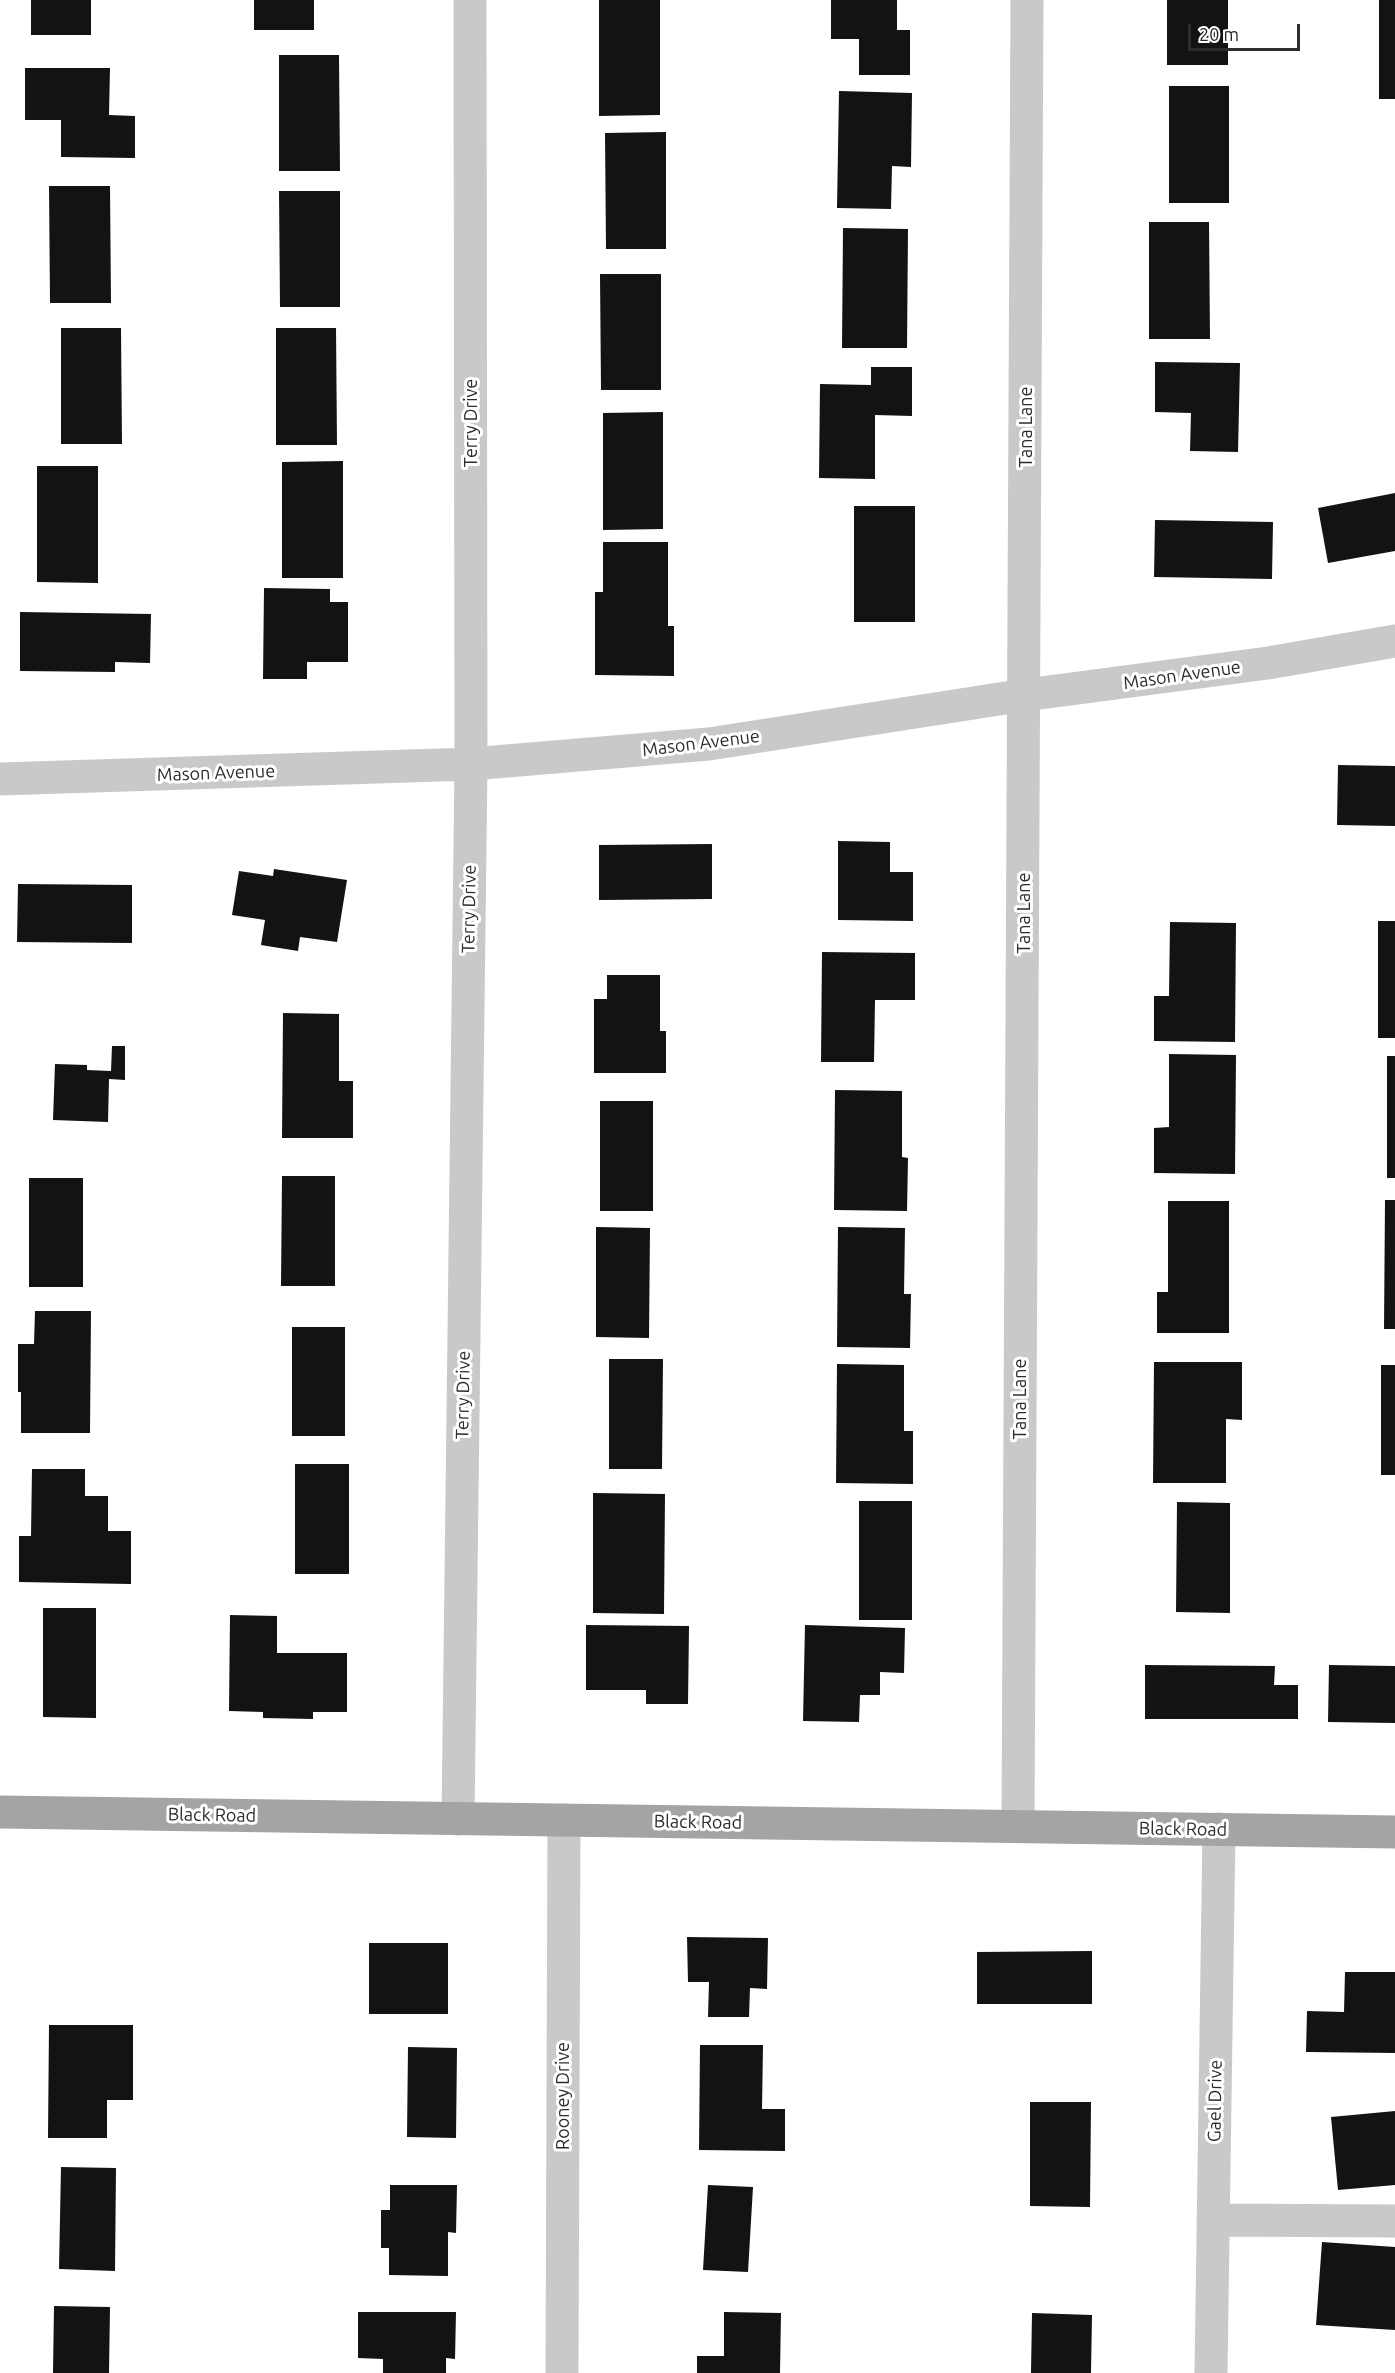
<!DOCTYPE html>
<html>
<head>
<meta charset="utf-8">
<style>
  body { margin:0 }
  #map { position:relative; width:1395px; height:2373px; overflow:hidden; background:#fff; font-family:Ubuntu,sans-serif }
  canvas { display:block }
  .scale { position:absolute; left:1188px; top:24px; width:112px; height:27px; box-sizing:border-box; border:3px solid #2c2c2c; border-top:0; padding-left:8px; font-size:18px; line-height:21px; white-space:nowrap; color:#2c2c2c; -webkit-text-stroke:4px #fff; paint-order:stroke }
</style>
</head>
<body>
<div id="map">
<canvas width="1395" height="2373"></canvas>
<div class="scale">20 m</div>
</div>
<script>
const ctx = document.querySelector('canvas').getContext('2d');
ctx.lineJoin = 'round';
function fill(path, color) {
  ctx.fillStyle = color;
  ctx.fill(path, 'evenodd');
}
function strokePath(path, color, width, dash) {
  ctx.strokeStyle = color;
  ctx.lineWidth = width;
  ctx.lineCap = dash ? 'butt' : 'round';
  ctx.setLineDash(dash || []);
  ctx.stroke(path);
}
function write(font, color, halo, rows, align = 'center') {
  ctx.font = font + ' Ubuntu,sans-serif';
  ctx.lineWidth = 6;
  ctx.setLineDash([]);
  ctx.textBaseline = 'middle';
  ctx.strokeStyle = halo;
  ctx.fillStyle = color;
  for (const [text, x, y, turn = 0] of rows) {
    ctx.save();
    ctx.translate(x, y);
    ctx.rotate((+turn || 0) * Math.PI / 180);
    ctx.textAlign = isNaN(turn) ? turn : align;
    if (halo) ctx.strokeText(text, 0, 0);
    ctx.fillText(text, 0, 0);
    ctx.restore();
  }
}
fill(new Path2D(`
  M 31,0 L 91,0 L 91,35 L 31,35 Z
  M 254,0 L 314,0 L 314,30 L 254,30 Z
  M 599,0 L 660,0 L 660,115 L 599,116 Z
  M 831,0 L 897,0 L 897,30 L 910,30 L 910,75 L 859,75 L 859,39 L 831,39 Z
  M 1167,0 L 1228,0 L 1228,65 L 1167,65 Z
  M 1379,0 L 1395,0 L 1395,99 L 1379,99 Z
  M 279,55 L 339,55 L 340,171 L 279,171 Z
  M 25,68 L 110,68 L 109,115 L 135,116 L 135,158 L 61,157 L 61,120 L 25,120 Z
  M 1169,86 L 1229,86 L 1229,203 L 1169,203 Z
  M 839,91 L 912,93 L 911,167 L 892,166 L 891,209 L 837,208 Z
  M 666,132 L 666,249 L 606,249 L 605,133 Z
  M 49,186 L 110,186 L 111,303 L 50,303 Z
  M 279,191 L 340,191 L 340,307 L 280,307 Z
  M 1149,222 L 1209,222 L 1210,339 L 1149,339 Z
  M 843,228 L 908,229 L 907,348 L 842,348 Z
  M 600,274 L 661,274 L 661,390 L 601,390 Z
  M 61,328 L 121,328 L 122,444 L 61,444 Z
  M 276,328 L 336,328 L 337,445 L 276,445 Z
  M 1155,362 L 1240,363 L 1238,452 L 1190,451 L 1191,413 L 1155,412 Z
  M 871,367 L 912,367 L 912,416 L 875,415 L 875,479 L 819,478 L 820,384 L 871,385 Z
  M 663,412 L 663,529 L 603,530 L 603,413 Z
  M 343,461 L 343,578 L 282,578 L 282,462 Z
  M 37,466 L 98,466 L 98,583 L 37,582 Z
  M 1395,493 L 1395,551 L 1328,563 L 1318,508 Z
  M 854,506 L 915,506 L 915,622 L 854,622 Z
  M 1155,520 L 1273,522 L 1272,579 L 1154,577 Z
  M 603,542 L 668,542 L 668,626 L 674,626 L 674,676 L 595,675 L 595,592 L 603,592 Z
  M 264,588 L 330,589 L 330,602 L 348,602 L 348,662 L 307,662 L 307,679 L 263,679 Z
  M 20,612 L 151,614 L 150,663 L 115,662 L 115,672 L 20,671 Z
  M 1338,765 L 1395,766 L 1395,826 L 1337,825 Z
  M 838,841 L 890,842 L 890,872 L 913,872 L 913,921 L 838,920 Z
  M 712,844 L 712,899 L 599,900 L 599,845 Z
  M 274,869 L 347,880 L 337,942 L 300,937 L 298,951 L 261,945 L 265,920 L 232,915 L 239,871 L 273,876 Z
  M 18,884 L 132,885 L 132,943 L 17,942 Z
  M 1378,921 L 1395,921 L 1395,1038 L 1378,1038 Z
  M 1170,922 L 1236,923 L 1235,1042 L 1154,1041 L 1154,996 L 1169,996 Z
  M 822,952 L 915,953 L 915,1000 L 875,1000 L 874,1062 L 821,1062 Z
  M 607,975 L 660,975 L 660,1031 L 666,1031 L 666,1073 L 594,1073 L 594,999 L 607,999 Z
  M 283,1013 L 339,1014 L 339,1081 L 353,1081 L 353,1138 L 282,1138 Z
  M 112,1046 L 125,1046 L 125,1080 L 109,1079 L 108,1122 L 53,1120 L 55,1064 L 87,1065 L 87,1070 L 111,1071 Z
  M 1169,1054 L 1236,1055 L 1235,1174 L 1154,1173 L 1154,1128 L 1169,1127 Z
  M 1387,1056 L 1395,1056 L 1395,1178 L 1387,1178 Z
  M 835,1090 L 902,1091 L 902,1157 L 908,1158 L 907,1211 L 834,1210 Z
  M 600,1101 L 653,1101 L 653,1211 L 600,1211 Z
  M 282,1176 L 335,1176 L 335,1286 L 281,1286 Z
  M 29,1178 L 83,1178 L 83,1287 L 29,1287 Z
  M 1385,1200 L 1395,1200 L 1395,1329 L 1384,1329 Z
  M 1168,1201 L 1229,1201 L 1229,1333 L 1157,1333 L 1157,1292 L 1168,1292 Z
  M 596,1227 L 650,1228 L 649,1338 L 596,1337 Z
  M 838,1227 L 905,1228 L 904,1294 L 911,1294 L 910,1348 L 837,1347 Z
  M 35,1311 L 91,1311 L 90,1433 L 21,1433 L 21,1392 L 18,1392 L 18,1344 L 34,1344 Z
  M 292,1327 L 345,1327 L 345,1436 L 292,1436 Z
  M 609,1359 L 663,1359 L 662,1469 L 609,1469 Z
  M 1154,1362 L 1242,1362 L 1242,1420 L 1226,1419 L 1226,1483 L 1153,1483 Z
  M 837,1364 L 904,1365 L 904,1431 L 913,1431 L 913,1484 L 836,1483 Z
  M 1381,1365 L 1395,1365 L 1395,1475 L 1381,1475 Z
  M 295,1464 L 349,1464 L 349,1574 L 295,1574 Z
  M 32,1469 L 85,1469 L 85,1496 L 108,1496 L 108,1531 L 131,1531 L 131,1584 L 19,1582 L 19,1536 L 31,1536 Z
  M 593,1493 L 665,1494 L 664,1614 L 593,1613 Z
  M 859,1501 L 912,1501 L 912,1620 L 859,1620 Z
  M 1177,1502 L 1230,1503 L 1230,1613 L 1176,1612 Z
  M 43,1608 L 96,1608 L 96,1718 L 43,1717 Z
  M 230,1615 L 277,1616 L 277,1653 L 347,1653 L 347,1712 L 313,1712 L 313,1719 L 263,1718 L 263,1712 L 229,1711 Z
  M 586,1625 L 689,1626 L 688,1704 L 646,1704 L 646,1690 L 586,1690 Z
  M 805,1625 L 905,1628 L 904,1673 L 880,1672 L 880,1695 L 860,1695 L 859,1722 L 803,1721 Z
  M 1145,1665 L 1275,1666 L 1274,1685 L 1298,1685 L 1298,1719 L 1145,1719 Z
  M 1329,1665 L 1395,1666 L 1395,1723 L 1328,1722 Z
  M 687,1937 L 768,1938 L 767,1989 L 750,1988 L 749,2017 L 708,2017 L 709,1982 L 688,1982 Z
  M 369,1943 L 448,1943 L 448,2014 L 369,2014 Z
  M 1092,1951 L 1092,2004 L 977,2004 L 977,1952 Z
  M 1345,1972 L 1395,1972 L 1395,2053 L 1306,2052 L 1307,2011 L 1344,2012 Z
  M 49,2025 L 133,2025 L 133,2100 L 107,2100 L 107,2138 L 48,2138 Z
  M 700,2045 L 763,2045 L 762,2109 L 785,2109 L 785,2151 L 699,2150 Z
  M 408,2047 L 457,2048 L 456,2138 L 407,2137 Z
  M 1030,2102 L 1091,2102 L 1090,2207 L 1030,2206 Z
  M 1395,2111 L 1395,2185 L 1338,2190 L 1331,2117 Z
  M 61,2167 L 116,2168 L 115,2271 L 59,2269 Z
  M 390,2185 L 457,2185 L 456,2233 L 448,2232 L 448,2276 L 389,2275 L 389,2248 L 381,2248 L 381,2210 L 390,2210 Z
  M 708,2185 L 753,2187 L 748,2272 L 703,2270 Z
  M 1322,2242 L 1395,2247 L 1395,2330 L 1316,2325 Z
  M 54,2306 L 110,2307 L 109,2373 L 53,2373 Z
  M 358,2312 L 456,2312 L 455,2359 L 446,2358 L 446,2373 L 383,2373 L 383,2359 L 358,2358 Z
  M 724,2312 L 781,2313 L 780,2373 L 697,2373 L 697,2356 L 724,2356 Z
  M 1032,2313 L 1092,2315 L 1091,2373 L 1031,2373 Z`), '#131313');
strokePath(new Path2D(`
  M 0,779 L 471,764 L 709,744 L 1025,695 L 1268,663 L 1395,641
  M 458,1819 L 471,764 L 470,0
  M 1018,1826 L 1027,0
  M 1213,2220 L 1395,2221
  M 562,2373 L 564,1820
  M 1211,2373 L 1219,1829`), '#c9c9c9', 33);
strokePath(new Path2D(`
  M 0,1812 L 1395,1832`), '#a4a4a4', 33);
write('18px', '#2c2c2c', '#fff', [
  ["Terry Drive",471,423,-90],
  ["Tana Lane",1026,427,-90],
  ["Mason Avenue",1182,675,-8],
  ["Mason Avenue",701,743,-7],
  ["Mason Avenue",216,773,-2],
  ["Terry Drive",469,909,-89],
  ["Tana Lane",1024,913,-90],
  ["Terry Drive",463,1395,-89],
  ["Tana Lane",1020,1399,-90],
  ["Black Road",212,1815,1],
  ["Black Road",698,1822,1],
  ["Black Road",1183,1829,1],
  ["Rooney Drive",563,2096,-90],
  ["Gael Drive",1215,2101,-89]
]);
</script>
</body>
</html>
